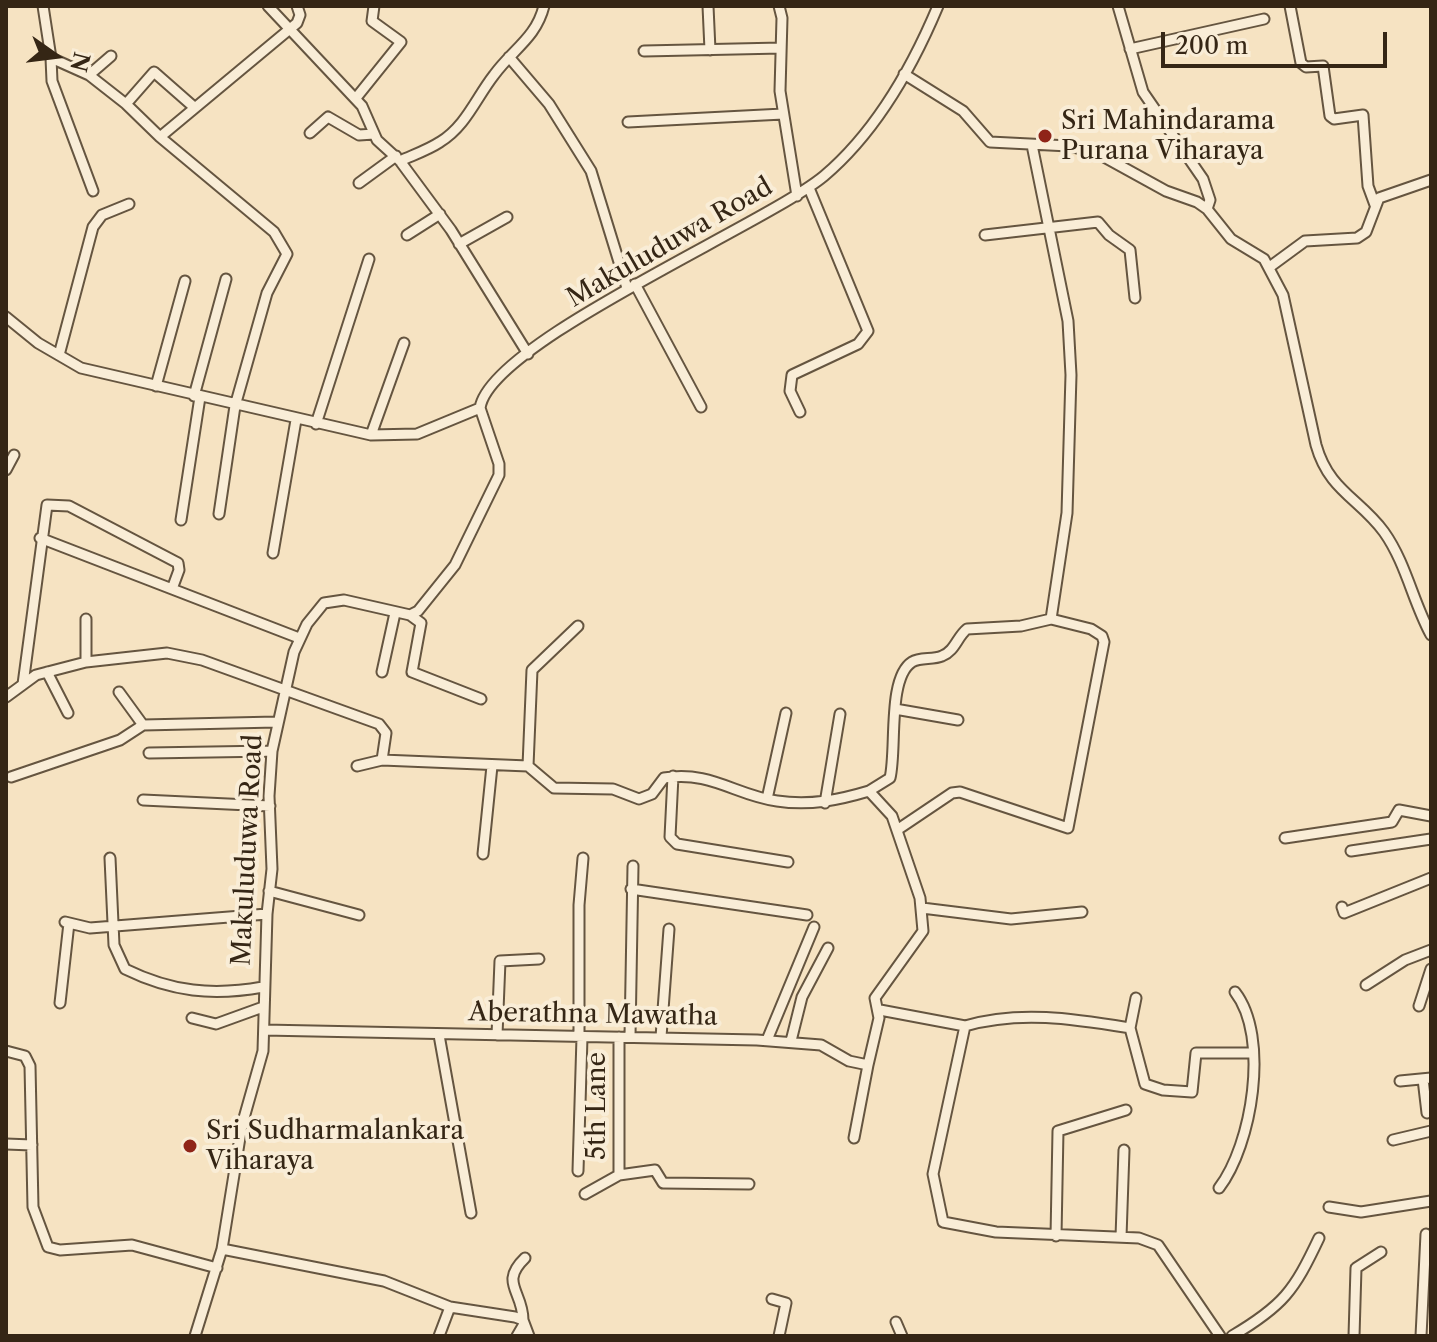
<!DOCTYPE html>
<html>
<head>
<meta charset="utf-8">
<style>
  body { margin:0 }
  #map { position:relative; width:1437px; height:1342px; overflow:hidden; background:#f6e3c2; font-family:"Libre Caslon Text",serif }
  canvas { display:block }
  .frame { position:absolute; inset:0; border:8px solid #352615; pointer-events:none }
  .north { position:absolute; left:16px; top:16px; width:80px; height:80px; -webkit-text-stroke:6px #f9edd7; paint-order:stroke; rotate:104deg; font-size:22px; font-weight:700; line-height:32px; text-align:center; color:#352615 }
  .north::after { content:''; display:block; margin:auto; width:28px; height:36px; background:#352615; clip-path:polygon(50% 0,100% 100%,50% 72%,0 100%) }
  .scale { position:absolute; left:1161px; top:32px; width:226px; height:36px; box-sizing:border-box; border:4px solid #352615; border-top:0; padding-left:10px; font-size:24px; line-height:28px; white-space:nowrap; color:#352615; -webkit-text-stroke:6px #f9edd7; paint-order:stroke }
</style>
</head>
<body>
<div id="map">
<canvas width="1437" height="1342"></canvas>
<div class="frame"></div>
<div class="north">N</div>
<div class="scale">200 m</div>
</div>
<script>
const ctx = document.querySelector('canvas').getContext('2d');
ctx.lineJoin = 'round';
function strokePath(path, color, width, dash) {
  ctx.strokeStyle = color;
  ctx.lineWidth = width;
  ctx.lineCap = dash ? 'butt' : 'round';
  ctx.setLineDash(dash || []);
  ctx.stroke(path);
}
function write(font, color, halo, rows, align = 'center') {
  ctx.font = font + ' "Libre Caslon Text",serif';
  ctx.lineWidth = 8;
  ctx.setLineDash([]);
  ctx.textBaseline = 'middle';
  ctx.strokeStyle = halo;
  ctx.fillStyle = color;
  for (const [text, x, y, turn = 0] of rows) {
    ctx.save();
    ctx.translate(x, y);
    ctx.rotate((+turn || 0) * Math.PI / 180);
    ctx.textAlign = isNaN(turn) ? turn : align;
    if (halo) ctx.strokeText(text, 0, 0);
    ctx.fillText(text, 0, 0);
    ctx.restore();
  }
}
const minor = new Path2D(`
  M 43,6 L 51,58 L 89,75 L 126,104 L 160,137 L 274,232 L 287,254 L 267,293 L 235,406 L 219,514
  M 268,6 L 362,106 L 377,140 L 400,161 L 451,230 L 528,354
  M 708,6 L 710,50
  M 779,6 L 782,18 L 780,91 L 797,196
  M 1118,6 L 1143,92 L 1203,179 L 1210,200 L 1207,209
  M 1290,6 L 1301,63 L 1306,67 L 1323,66 L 1330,116 L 1334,119 L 1363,115 L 1368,186 L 1375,205
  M 1130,49 L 1264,19
  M 644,51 L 781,48
  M 509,57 L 549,104 L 591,171 L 627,288
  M 51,58 L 52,81 L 93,191
  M 904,74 L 963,111 L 990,142 L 1069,146 L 1097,153 L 1166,191 L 1197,202 L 1207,209 L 1231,239 L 1264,259 L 1283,295 L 1316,445 C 1329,491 1359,498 1384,532 C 1406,563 1413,602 1431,635
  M 89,75 L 111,56
  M 356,98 L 401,42 L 372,21 L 374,6
  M 126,104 L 154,72 L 195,108
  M 628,122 L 783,114
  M 310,133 L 328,117 L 359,135 L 374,134
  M 160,137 L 297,23 L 300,15 L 297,6
  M 400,161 C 413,155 428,150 440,142 C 466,126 476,98 494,75 C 513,49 536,38 544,6
  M 359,183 L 396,156
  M 407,235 L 440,214
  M 985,235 L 1098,222 L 1109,235 L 1130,250 L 1135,298
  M 459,244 L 507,217
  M 1271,266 L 1305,241 L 1357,238 L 1366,232 L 1379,198 L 1431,180
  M 635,284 L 701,407
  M 6,317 L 38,343 L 81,368 L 371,435 L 417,434 L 480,408
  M 59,355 L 93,227 L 102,215 L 129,204
  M 156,386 L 185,281
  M 194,396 L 226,279
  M 800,412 L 790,391 L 792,375 L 858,344 L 868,331 L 809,188
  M 316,424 L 369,259
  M 371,435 L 404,343
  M 6,470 L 14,455
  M 181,520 L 200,397
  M 40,538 L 299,638
  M 273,553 L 296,420
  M 410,615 L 421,623 L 412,672 L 481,699
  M 86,619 L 86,662
  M 47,672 L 68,713
  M 382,672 L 395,613
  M 23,684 L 47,505 L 69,506 L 178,563 L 179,570 L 172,589
  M 119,692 L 143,725
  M 6,697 L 36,675 L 86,662 L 167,653 L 202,660 L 379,724 L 386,733 L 382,760
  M 895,709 L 958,720
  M 149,753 L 272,751
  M 528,766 L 532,670 L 578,626
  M 673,776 L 670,837 L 677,844 L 788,862
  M 11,777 L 120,740 L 143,725 L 276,722
  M 869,791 L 890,778 C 897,750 887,678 912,662 C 920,657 933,660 942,656 C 955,651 957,637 967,629 L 1021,626 L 1051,619 L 1067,513 L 1071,375 L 1068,321 L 1032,145
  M 767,799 L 786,713
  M 143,800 L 270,806
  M 825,803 L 840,714
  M 897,830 L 952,793 L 960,792 L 1068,828 L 1104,642 L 1102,636 L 1091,629 L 1051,619
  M 1285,838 L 1392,822 L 1399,810 L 1431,816
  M 1351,851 L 1431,839
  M 483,854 L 492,766
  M 110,858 L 114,945 L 125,969 C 172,992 213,996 263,987
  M 631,889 L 807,915
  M 269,891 L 359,915
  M 1342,907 L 1344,913 L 1431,878
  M 922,908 L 1011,919 L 1082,912
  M 65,922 L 90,928 L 267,914
  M 1366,985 L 1405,960 L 1431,950
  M 1136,998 L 1130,1028 L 1145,1084 L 1163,1090 L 1192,1092 L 1196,1053 L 1252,1053
  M 60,1003 L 69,923
  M 1419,1006 L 1431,969
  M 880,1010 L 965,1026
  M 192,1018 L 216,1024 L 263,1007
  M 1130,1028 C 1074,1019 1020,1010 965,1026 L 933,1174 L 943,1222 L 996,1232 L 1139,1238 L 1158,1245 L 1220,1336
  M 264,1030 L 757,1040 L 821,1045 L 849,1061 L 868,1065 L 879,1018 L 875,998 L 923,931 L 920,898 L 892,816 L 869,791 C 839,800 810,806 777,801 C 737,796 710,770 664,778 L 652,794 L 639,799 L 613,789 L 554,788 L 528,766 L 382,760 L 357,766
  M 439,1035 L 471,1213
  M 497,1035 L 500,961 L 539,959
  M 630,1036 L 633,866
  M 579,1037 L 579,905 L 583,858
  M 661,1037 L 669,929
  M 767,1040 L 814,927
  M 791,1041 L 802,997 L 828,948
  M 6,1051 L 25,1056 L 30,1066 L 33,1207 L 48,1247 L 60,1250 L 132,1245 L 217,1268
  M 1423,1079 L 1427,1113
  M 1400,1081 L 1431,1078
  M 854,1138 L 868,1065
  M 1393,1140 L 1431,1131
  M 6,1144 L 32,1145
  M 578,1171 L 582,1037
  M 619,1175 L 619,1037
  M 1219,1188 C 1252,1145 1270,1037 1235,992
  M 585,1194 L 619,1175 L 655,1170 L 663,1183 L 749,1184
  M 1329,1207 L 1361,1212 L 1431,1201
  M 1056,1236 L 1058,1131 L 1126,1110
  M 1121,1237 L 1124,1150
  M 222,1249 L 384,1281 L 450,1307 L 515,1317 L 523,1320 L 529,1336
  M 772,1299 L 786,1303 L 779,1336
  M 523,1320 C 523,1291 499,1283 525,1258
  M 896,1322 L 902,1336
  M 195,1336 L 222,1249 L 242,1125 L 263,1051 L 267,914 L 272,869 L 269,796 L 272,751 L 294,652 L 307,624 L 324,603 L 344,600 L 410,615 L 418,611 L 455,565 L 499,475 L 499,464 L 480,408 C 490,342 765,225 824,176 C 876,132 912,68 938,6
  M 439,1336 L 450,1307
  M 517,1336 L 524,1324
  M 1232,1336 C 1283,1306 1294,1291 1319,1238
  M 1354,1336 L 1356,1268 L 1381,1252
  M 1421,1336 L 1426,1234`);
strokePath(minor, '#655540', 13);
strokePath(minor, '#f9edd7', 9);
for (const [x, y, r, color] of [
  [1045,136,8,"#8f2418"],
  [190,1146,8,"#8f2418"]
]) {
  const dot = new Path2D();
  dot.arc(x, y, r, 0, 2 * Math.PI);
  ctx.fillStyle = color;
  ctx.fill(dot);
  strokePath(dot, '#f9edd7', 3);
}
write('26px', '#352615', '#f9edd7', [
  ["Sri Mahindarama",1061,121],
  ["Purana Viharaya",1061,151],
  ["Sri Sudharmalankara",206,1131],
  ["Viharaya",206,1161]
], 'left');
write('26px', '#352615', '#f9edd7', [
  ["Makuluduwa Road",670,243,-30],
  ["Makuluduwa Road",248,850,-87],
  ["Aberathna Mawatha",593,1015,1],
  ["5th Lane",597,1106,-90]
]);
</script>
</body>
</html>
